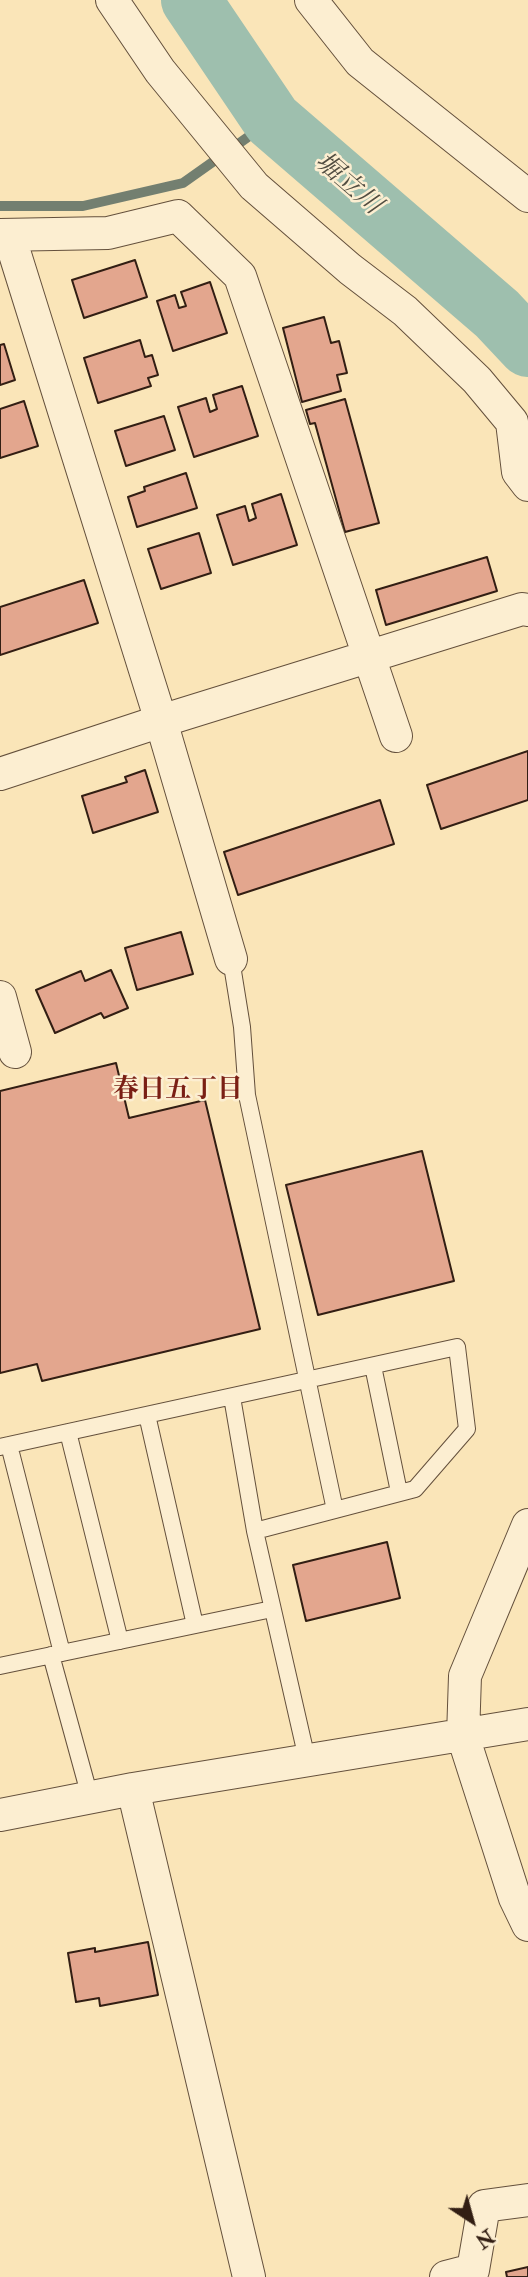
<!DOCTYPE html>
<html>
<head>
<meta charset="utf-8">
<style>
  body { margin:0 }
  #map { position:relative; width:528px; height:2277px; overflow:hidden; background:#fae5b8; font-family:"IM FELL Double Pica",serif }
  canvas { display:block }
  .north { position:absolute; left:437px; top:2186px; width:70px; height:70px; -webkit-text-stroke:5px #fceed1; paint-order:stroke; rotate:144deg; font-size:19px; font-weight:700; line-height:28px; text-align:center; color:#321e13 }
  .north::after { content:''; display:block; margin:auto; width:24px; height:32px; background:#321e13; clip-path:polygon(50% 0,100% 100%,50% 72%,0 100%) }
</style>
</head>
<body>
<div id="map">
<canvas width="528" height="2277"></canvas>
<div class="north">N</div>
</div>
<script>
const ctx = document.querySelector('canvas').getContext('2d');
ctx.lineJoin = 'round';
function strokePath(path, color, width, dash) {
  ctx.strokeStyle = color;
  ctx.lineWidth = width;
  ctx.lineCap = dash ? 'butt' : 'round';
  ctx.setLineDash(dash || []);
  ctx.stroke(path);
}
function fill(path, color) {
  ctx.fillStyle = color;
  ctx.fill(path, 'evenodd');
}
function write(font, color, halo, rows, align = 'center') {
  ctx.font = font + ' "IM FELL Double Pica","Noto Serif JP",serif';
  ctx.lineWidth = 5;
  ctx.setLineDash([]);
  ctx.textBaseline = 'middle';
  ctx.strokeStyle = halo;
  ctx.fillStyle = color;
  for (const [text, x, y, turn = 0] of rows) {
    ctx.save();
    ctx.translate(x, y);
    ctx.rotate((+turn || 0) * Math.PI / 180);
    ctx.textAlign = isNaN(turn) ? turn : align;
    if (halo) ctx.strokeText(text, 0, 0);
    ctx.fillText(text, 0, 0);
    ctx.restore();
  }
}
strokePath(new Path2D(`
  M 0,206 L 83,206 L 183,183 L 272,120`), '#737f70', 10);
strokePath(new Path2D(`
  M 191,0 L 272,120 L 497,314 L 528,347`), '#9ebfae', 60);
const building = new Path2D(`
  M 135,260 L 147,297 L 84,318 L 72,280 Z
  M 210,282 L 227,333 L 173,351 L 157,301 L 175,295 L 179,308 L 186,306 L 181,292 Z
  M 324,317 L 331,343 L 339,341 L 347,373 L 337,375 L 341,391 L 302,402 L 283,328 Z
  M 140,340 L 145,357 L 152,355 L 158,375 L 148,378 L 151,386 L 98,403 L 84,358 Z
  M 4,344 L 15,380 L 0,385 L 0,345 Z
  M 242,386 L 258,436 L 194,457 L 178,407 L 206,398 L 210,412 L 217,409 L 213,395 Z
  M 345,399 L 379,523 L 345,532 L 315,423 L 310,424 L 306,410 Z
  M 24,401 L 38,446 L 0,458 L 0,409 Z
  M 164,416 L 175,450 L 126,466 L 115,431 Z
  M 186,473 L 197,508 L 137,527 L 128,497 L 145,491 L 144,487 Z
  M 281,494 L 297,545 L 233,565 L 217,515 L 245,506 L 249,521 L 256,518 L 252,504 Z
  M 199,533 L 211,573 L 161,589 L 148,549 Z
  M 487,557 L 497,591 L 386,625 L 376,590 Z
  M 84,580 L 98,623 L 0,655 L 0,607 Z
  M 528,751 L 528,800 L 441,829 L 427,785 Z
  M 145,770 L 158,812 L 93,833 L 82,796 L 127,782 L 125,777 Z
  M 380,800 L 394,844 L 238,895 L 224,852 Z
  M 181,932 L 193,974 L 137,990 L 125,948 Z
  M 111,970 L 128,1008 L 104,1018 L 101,1013 L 55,1033 L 36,990 L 81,971 L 85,981 Z
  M 116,1063 L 129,1118 L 205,1100 L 260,1329 L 42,1381 L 37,1364 L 0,1373 L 0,1091 Z
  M 422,1151 L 454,1281 L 318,1315 L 286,1185 Z
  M 387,1542 L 400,1598 L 306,1621 L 293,1565 Z
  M 148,1942 L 158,1995 L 100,2006 L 99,1998 L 76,2002 L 68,1953 L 95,1948 L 95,1952 Z
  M 528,2267 L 528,2277 L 507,2277 L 506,2272 Z`);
fill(building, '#e3a68e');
strokePath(building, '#321e13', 2);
const service = new Path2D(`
  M 231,959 L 242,1027 L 247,1095 L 335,1510
  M 373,1366 L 399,1492
  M 232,1397 L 255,1531
  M 147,1415 L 195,1625
  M 68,1432 L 120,1641
  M 9,1445 L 62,1653
  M 0,1447 L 457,1347 L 467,1429 L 415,1489 L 255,1531 L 307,1759
  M 51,1655 L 90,1797
  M 0,1666 L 272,1609`);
const minor = new Path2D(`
  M 112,0 L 160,71 L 254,186 L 350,269 L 405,311 L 477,380 L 512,422 L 518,472 L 528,485
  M 311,0 L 360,62 L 528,196
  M 0,235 L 108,233 L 178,216 L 240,276 L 396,736
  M 9,235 L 161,721 L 231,959
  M 0,774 L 161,721 L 522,609 L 528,610
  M 0,997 L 15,1052
  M 528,1525 L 465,1676 L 463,1736 L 515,1898 L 528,1925
  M 133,1789 L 249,2277
  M 0,1815 L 133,1789 L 528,1724
  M 446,2277 L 473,2270 L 484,2206 L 528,2200`);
strokePath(service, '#64503c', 18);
strokePath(minor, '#64503c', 34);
strokePath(service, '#fceed1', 16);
strokePath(minor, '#fceed1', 32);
write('italic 26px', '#524e42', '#fceed1', [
  ["堀立川",347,185,41]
]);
write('bold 26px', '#7a1f14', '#fceed1', [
  ["春日五丁目",178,1091]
]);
</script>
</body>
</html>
